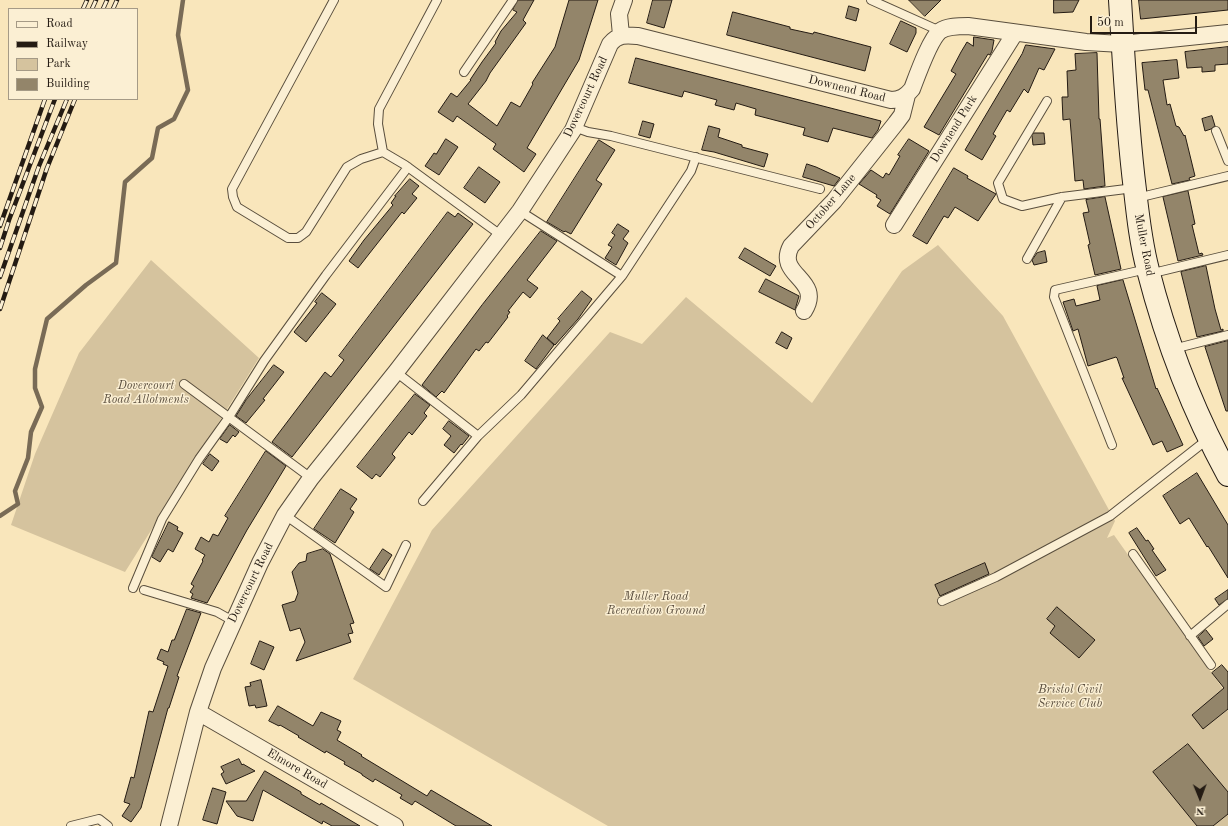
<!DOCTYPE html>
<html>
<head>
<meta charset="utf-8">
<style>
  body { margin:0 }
  #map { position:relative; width:1228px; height:826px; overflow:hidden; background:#f9e6bb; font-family:"Old Standard TT",serif }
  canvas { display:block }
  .legend { position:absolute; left:8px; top:8px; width:130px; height:92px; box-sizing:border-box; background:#fbefd3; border:1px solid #a59a86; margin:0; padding:5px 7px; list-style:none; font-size:12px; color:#241b13 }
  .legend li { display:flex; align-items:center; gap:8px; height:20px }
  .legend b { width:20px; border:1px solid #a59a86 }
  .north { position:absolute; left:1180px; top:778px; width:40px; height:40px; -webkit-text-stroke:3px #fbefd3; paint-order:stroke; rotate:179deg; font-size:11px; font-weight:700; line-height:16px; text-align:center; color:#241b13 }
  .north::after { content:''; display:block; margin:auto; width:14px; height:18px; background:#241b13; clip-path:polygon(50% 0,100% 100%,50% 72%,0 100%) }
  .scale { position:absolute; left:1090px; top:16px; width:107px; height:18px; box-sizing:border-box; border:2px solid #241b13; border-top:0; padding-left:5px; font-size:12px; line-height:14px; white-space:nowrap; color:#241b13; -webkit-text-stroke:3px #fbefd3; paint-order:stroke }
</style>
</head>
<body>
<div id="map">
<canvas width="1228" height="826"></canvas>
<ul class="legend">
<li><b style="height:5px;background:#fbefd3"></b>Road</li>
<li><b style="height:5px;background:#241b13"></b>Railway</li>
<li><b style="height:11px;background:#d5c39e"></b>Park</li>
<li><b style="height:11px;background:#93856a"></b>Building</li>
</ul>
<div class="north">N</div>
<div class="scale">50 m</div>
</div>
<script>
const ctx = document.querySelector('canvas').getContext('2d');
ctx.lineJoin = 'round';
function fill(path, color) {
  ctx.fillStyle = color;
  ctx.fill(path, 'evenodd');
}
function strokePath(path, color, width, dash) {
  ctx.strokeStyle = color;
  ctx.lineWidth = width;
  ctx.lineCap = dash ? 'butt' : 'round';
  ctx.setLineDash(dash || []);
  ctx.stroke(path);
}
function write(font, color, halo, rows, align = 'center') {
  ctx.font = font + ' "Old Standard TT",serif';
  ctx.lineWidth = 3;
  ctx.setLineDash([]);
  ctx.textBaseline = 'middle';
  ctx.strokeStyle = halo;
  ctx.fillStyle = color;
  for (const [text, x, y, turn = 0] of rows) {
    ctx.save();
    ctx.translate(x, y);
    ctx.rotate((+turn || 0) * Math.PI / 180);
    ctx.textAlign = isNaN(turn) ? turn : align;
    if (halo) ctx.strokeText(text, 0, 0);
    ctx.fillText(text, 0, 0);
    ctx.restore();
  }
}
fill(new Path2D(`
  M 938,245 L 1003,316 L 1115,521 L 1107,538 L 1114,535 L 1228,696 L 1228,826 L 608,826 L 353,679 L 432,530 L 610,332 L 642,344 L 686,297 L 812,403 L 902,271 Z
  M 151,260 L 259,358 L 125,572 L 11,525 L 35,454 L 79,353 Z`), '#d5c39e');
strokePath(new Path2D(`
  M 0,516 L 18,504 L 15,491 L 28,458 L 31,432 L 42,407 L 35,388 L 35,369 L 47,319 L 86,285 L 116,263 L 125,182 L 152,158 L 158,128 L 174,119 L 188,90 L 178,35 L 183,0`), '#796b56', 4.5);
const building = new Path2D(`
  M 518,0 L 534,0 L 523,20 L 526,23 L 490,73 L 486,81 L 468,104 L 497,126 L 511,102 L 520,107 L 533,84 L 532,83 L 555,47 L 569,0 L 598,0 L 579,60 L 527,148 L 536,154 L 524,172 L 493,149 L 496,144 L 457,116 L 453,122 L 438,112 L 451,93 L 457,97 L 471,80 L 470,80 L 482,62 L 496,43 L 495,42 L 501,31 L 517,12 L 513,10 Z
  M 653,0 L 672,0 L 664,28 L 647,23 Z
  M 909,0 L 941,0 L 925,16 Z
  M 1054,0 L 1079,0 L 1073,12 L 1054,13 Z
  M 1139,0 L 1228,0 L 1228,10 L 1141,19 Z
  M 849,6 L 859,9 L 856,21 L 846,18 Z
  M 733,12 L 790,27 L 790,29 L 813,34 L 814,32 L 871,47 L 865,71 L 727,35 Z
  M 901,21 L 916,28 L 916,33 L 907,52 L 890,44 Z
  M 974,37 L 994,40 L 992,51 L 990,55 L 988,54 L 939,135 L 924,127 L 956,74 L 951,71 L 961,52 L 967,42 L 973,46 Z
  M 1026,45 L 1055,49 L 1044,70 L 1039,68 L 1028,93 L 1024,89 L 1010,112 L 1007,110 L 993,134 L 996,136 L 982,160 L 965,150 L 1022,54 Z
  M 1228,47 L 1228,64 L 1215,65 L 1215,71 L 1202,72 L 1202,67 L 1187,68 L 1185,52 Z
  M 1097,53 L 1099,119 L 1100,119 L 1105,186 L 1084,189 L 1083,180 L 1075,181 L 1070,119 L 1063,120 L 1062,97 L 1068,97 L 1067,71 L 1076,70 L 1075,54 Z
  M 636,58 L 881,121 L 878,130 L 872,138 L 833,128 L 828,142 L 803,135 L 805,128 L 755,115 L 756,109 L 736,103 L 734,110 L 715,105 L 717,100 L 684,91 L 682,97 L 629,83 Z
  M 1177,60 L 1179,78 L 1163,80 L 1167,105 L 1170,104 L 1176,126 L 1179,127 L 1184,136 L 1185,135 L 1195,176 L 1189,178 L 1190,180 L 1172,184 L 1148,90 L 1145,90 L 1142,63 Z
  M 1212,116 L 1215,126 L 1211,129 L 1205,131 L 1202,119 Z
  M 643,121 L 654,124 L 650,138 L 639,135 Z
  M 709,126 L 720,129 L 718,137 L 742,145 L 742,147 L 768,154 L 764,167 L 714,152 L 702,150 Z
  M 1034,133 L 1044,133 L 1045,144 L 1033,145 L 1032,136 Z
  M 446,139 L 458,147 L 439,175 L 425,166 L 434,153 L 436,154 Z
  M 909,139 L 929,151 L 890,214 L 877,206 L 881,200 L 876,197 L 877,195 L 859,184 L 871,170 L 883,178 L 886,173 L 889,175 L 900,156 L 898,155 Z
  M 599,140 L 615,150 L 596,180 L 602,184 L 571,234 L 565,231 L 564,232 L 547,222 Z
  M 807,164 L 816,167 L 840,178 L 834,186 L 803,177 Z
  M 479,167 L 500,182 L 485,203 L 464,188 Z
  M 954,168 L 968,176 L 967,178 L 996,194 L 978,221 L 955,207 L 948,218 L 944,216 L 927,244 L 913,236 Z
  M 410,179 L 419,186 L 412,194 L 417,198 L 404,214 L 402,212 L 358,268 L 349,261 L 364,240 L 393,205 L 391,203 L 396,196 L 395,196 Z
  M 1188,191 L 1195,224 L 1192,225 L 1199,254 L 1202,253 L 1203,255 L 1178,261 L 1163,197 Z
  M 1105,197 L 1121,269 L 1095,275 L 1088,245 L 1090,244 L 1083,213 L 1089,212 L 1086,200 Z
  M 448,212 L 455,217 L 458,213 L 473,224 L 292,457 L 272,442 L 325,372 L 331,377 L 344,360 L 339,356 Z
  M 618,224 L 629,231 L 623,239 L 628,243 L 616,265 L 605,258 L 612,247 L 608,245 L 615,235 L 612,233 Z
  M 541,231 L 557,241 L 527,280 L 538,288 L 530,298 L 523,292 L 508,311 L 510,312 L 507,316 L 508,317 L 488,343 L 486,342 L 479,351 L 476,349 L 444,393 L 442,391 L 436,397 L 422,385 L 482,305 Z
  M 745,248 L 776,266 L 770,276 L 739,258 Z
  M 1045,251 L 1047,262 L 1034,265 L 1032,260 L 1037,253 Z
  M 1206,266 L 1215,309 L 1221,330 L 1223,329 L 1223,331 L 1197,337 L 1181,272 Z
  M 766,279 L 799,296 L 795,310 L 759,292 Z
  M 1123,280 L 1156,389 L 1157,388 L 1183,445 L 1167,452 L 1162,441 L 1153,445 L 1122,378 L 1124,378 L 1117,358 L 1116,357 L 1088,366 L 1078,329 L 1073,331 L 1063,302 L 1074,299 L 1076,306 L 1100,300 L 1097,286 Z
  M 582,291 L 592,299 L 578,319 L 555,345 L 547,338 L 560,321 L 558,319 Z
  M 322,293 L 336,304 L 306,342 L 294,332 L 317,303 L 315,302 Z
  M 782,332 L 792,338 L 787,349 L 776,343 Z
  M 543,335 L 554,345 L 536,369 L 525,361 Z
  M 1228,341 L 1228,411 L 1226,411 L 1205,347 Z
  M 274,365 L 284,372 L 263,399 L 265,400 L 246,423 L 236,416 L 246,400 Z
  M 415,394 L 430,405 L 424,413 L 427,416 L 412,435 L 409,432 L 392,454 L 395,457 L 395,458 L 380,477 L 376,474 L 372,479 L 357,467 Z
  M 449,421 L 469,436 L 462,445 L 461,444 L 454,453 L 444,445 L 451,436 L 443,429 Z
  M 230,425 L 239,432 L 235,437 L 233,435 L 227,443 L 220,439 Z
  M 266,451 L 286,466 L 247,530 L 207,603 L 191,598 L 193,594 L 190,592 L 194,586 L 191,584 L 203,561 L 202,560 L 205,555 L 195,549 L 201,537 L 209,542 L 213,534 L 218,536 L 228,518 L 225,516 Z
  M 210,454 L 219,461 L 212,471 L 203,464 Z
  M 1197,473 L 1228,525 L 1228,578 L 1208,546 L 1207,547 L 1189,518 L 1180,524 L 1163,496 Z
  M 341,489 L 357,499 L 350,509 L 354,512 L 335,543 L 314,529 Z
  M 169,522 L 178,527 L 177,530 L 183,533 L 173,552 L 168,549 L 160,562 L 152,557 Z
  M 1137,528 L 1146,541 L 1148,540 L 1154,549 L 1152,550 L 1166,570 L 1156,576 L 1129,533 Z
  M 323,549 L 330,554 L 354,623 L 350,624 L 353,633 L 348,634 L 351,642 L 296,661 L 305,642 L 300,628 L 290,631 L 282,605 L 295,601 L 298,593 L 292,572 L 299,563 L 306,561 L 307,554 Z
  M 383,549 L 392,555 L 379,575 L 370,569 Z
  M 985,563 L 989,574 L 940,596 L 935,585 Z
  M 1228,590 L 1228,599 L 1219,605 L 1215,599 Z
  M 1057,607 L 1095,640 L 1079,658 L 1050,633 L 1055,626 L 1047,619 Z
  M 187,609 L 201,613 L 177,676 L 179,677 L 169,708 L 168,708 L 141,808 L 131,822 L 122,816 L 130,804 L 124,802 L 131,777 L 134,778 L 149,711 L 153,712 L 168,666 L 163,664 L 164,662 L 157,659 L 161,649 L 168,652 L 172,640 L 174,640 Z
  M 1206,630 L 1213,639 L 1204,646 L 1198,637 Z
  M 260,641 L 274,647 L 264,670 L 251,664 Z
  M 1222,665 L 1228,672 L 1228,709 L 1203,729 L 1192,715 L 1224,688 L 1212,673 Z
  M 261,680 L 267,706 L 256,708 L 255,705 L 249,706 L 245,687 L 251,686 L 250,683 Z
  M 278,706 L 313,726 L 321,712 L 341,721 L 337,730 L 341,732 L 337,740 L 362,755 L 361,756 L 427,796 L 431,790 L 492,826 L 456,826 L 415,801 L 412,805 L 400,798 L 402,795 L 375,779 L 373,782 L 362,775 L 362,774 L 344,764 L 345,762 L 326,751 L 325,753 L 315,747 L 298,737 L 299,736 L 280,725 L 279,726 L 269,721 Z
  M 1188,744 L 1228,792 L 1228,814 L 1213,826 L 1197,826 L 1153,772 Z
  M 239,759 L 242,765 L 243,764 L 255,771 L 226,784 L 221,774 L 224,772 L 221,767 Z
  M 265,771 L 301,792 L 301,794 L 320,805 L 321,803 L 360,826 L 332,826 L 323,821 L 322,824 L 263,790 L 253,821 L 237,816 L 226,801 L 246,801 Z
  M 213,788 L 226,792 L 217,824 L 203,820 Z`);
fill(building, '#93856a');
strokePath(building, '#241b13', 1);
const service = new Path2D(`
  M 334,0 L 232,189 L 233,197 L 237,207 L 288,238 L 298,238 L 306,232 L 347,167 L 361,159 L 383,152
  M 437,0 L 379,109 L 378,124 L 383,152 L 405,165 L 502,236
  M 871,0 L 940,31
  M 464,72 L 513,0
  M 1047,101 L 998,183 L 1003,199 L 1022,206 L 1062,197 L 1134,188
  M 574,127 L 588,132 L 611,136 L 820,189
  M 1216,131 L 1228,161
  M 1137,198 L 1228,176
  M 520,211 L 622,276
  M 1027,259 L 1062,197
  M 1149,274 L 1228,255
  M 1173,349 L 1228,335
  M 396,372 L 478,436
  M 184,384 L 311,478
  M 1112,445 L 1054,297 L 1055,290 L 1147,269
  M 423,501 L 478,436 L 521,395 L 622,276 L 691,171 L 696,157
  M 285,515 L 386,587 L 406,545
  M 1133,554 L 1211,665
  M 133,588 L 162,519 L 199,459 L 229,417 L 264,361 L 326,275 L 408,167
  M 144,590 L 217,612 L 233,621
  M 942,601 L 996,577 L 1110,516 L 1208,439
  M 1190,636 L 1228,604
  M 71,826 L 99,819 L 108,826`);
const minor = new Path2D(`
  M 621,35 L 619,14 L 624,0
  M 894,225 L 1015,33
  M 804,311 C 824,279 775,276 791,246 L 834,201 L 896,123 L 902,115 L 907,95
  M 198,712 L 395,826
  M 169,826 L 198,712 L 213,668 L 260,563 L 285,515 L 311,478 L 396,372 L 520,211 L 573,130 L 610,44 C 618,34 626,35 638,36 L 891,100 C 901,100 906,96 912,89 C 917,76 930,39 940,31 C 947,26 959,26 968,26 L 1086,42 L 1122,44 L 1228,33`);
const secondary = new Path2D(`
  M 1120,0 C 1124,63 1127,127 1135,190 C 1138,217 1141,244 1148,270 C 1166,340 1193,411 1228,475`);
strokePath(service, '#594e3d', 10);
strokePath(minor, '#594e3d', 18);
strokePath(secondary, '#241b13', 24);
strokePath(service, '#fbefd3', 8);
strokePath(minor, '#fbefd3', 16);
strokePath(secondary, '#fbefd3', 22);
const rail = new Path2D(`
  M 83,9 L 87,0
  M 92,9 L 96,0
  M 103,9 L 107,0
  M 113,9 L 117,0
  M 0,226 L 45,99
  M 0,248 L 9,220 L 55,99
  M 0,277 L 39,166 L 67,99
  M 0,309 L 47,168 L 75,99`);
strokePath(rail, '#241b13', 4.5);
strokePath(rail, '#fbefd3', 3, [9]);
write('12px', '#241b13', '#fbefd3', [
  ["Downend Road",847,89,14],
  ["Dovercourt Road",586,97,-65],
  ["Downend Park",954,129,-58],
  ["October Lane",831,202,-49],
  ["Muller Road",1144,245,79],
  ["Dovercourt Road",251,583,-64],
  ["Elmore Road",297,769,30]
]);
write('italic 12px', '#594d3d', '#fbefd3', [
  ["Dovercourt",146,386],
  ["Road Allotments",146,400],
  ["Muller Road",656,597],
  ["Recreation Ground",656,611],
  ["Bristol Civil",1070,690],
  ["Service Club",1070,704]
]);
</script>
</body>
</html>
